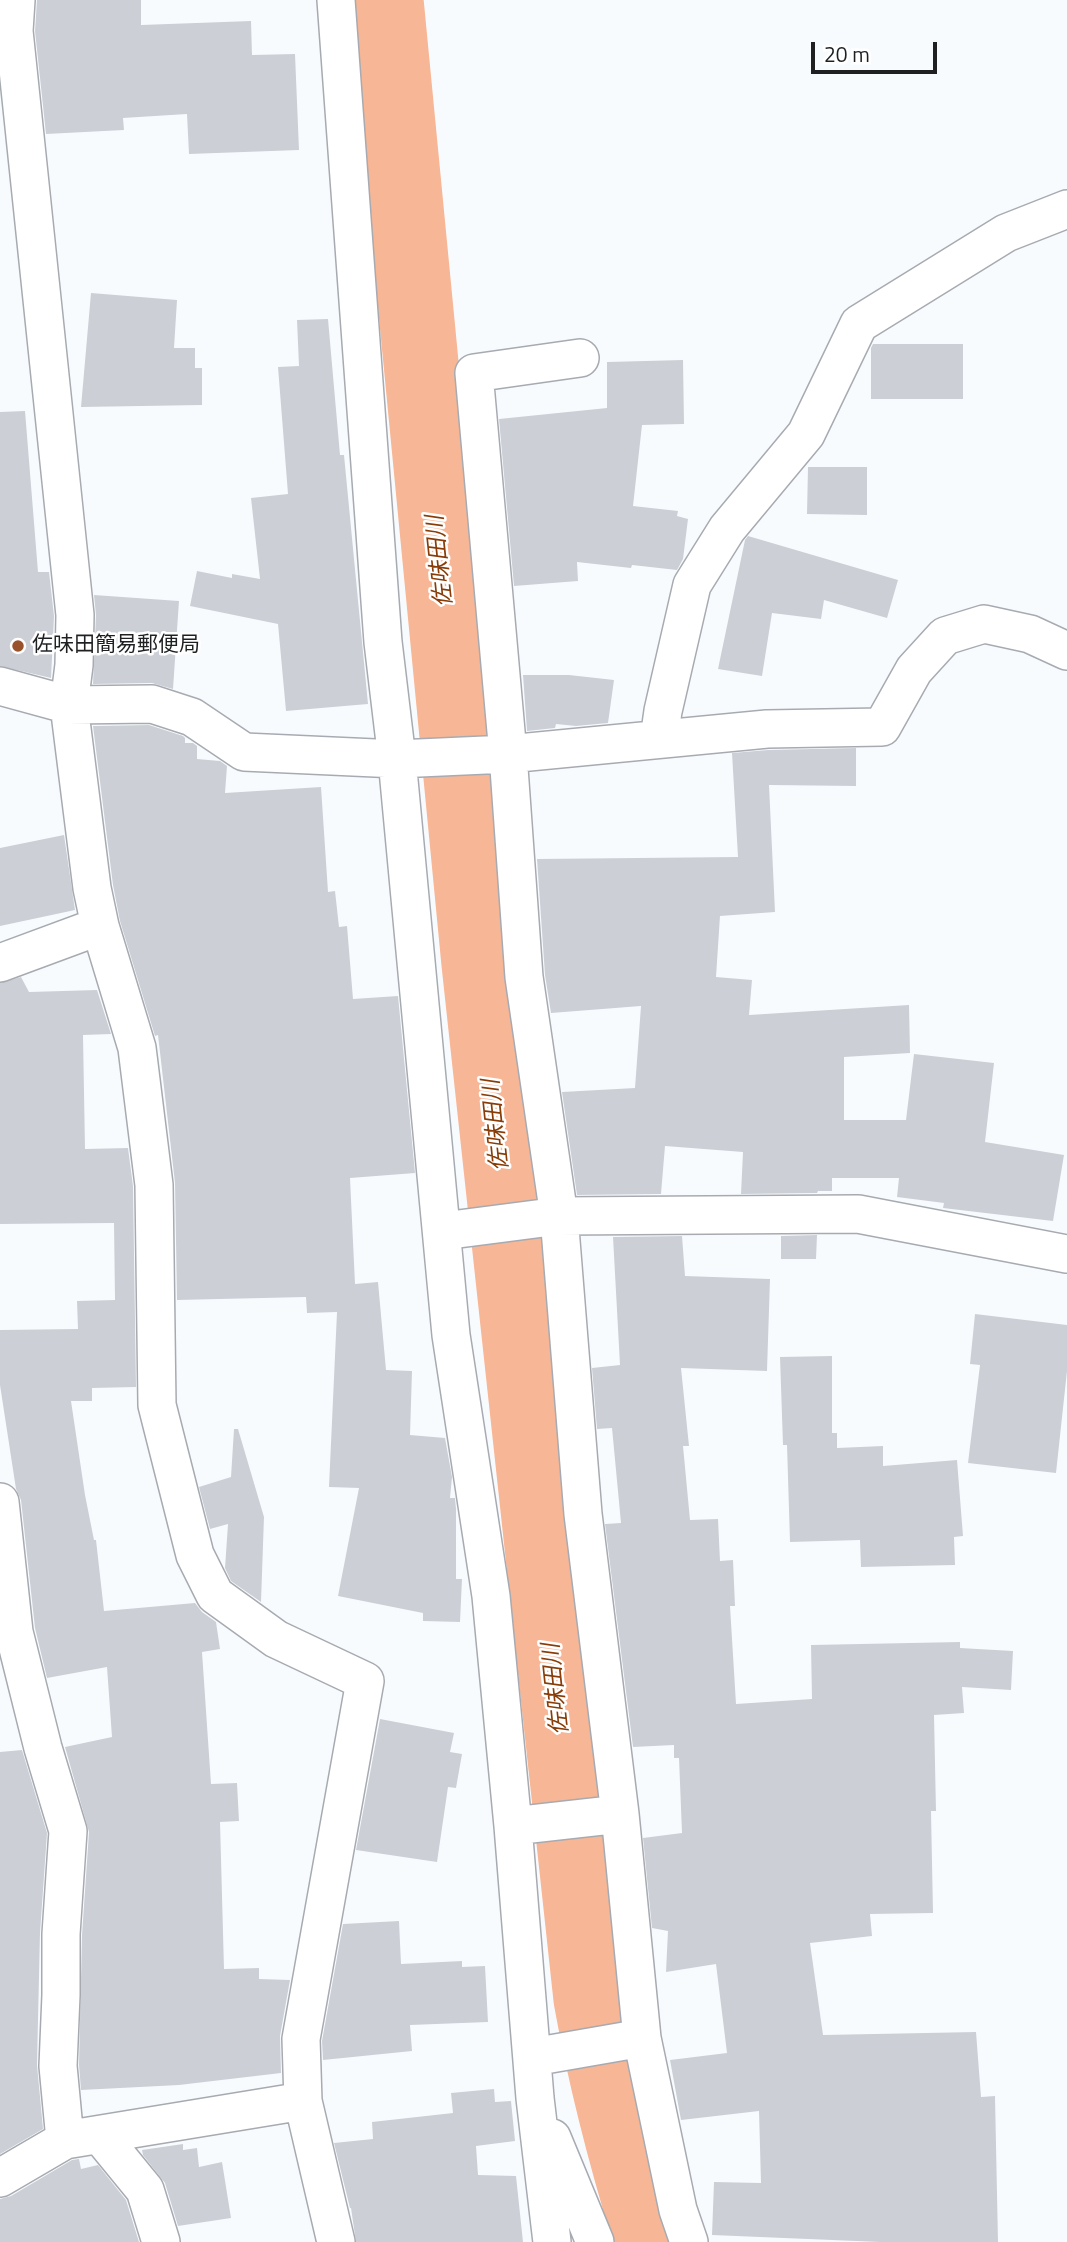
<!DOCTYPE html>
<html>
<head>
<meta charset="utf-8">
<style>
  body { margin:0 }
  #map { position:relative; width:1067px; height:2242px; overflow:hidden; background:#f8fbfe; font-family:"Titillium Web",sans-serif }
  canvas { display:block }
  .scale { position:absolute; left:811px; top:42px; width:126px; height:32px; box-sizing:border-box; border:4px solid #1e2022; border-top:0; padding-left:9px; font-size:21px; line-height:24px; white-space:nowrap; color:#1e2022; -webkit-text-stroke:5px #fff; paint-order:stroke }
</style>
</head>
<body>
<div id="map">
<canvas width="1067" height="2242"></canvas>
<div class="scale">20 m</div>
</div>
<script>
const ctx = document.querySelector('canvas').getContext('2d');
ctx.lineJoin = 'round';
function strokePath(path, color, width, dash) {
  ctx.strokeStyle = color;
  ctx.lineWidth = width;
  ctx.lineCap = dash ? 'butt' : 'round';
  ctx.setLineDash(dash || []);
  ctx.stroke(path);
}
function fill(path, color) {
  ctx.fillStyle = color;
  ctx.fill(path, 'evenodd');
}
function write(font, color, halo, rows, align = 'center') {
  ctx.font = font + ' "Titillium Web","Noto Sans JP",sans-serif';
  ctx.lineWidth = 5;
  ctx.setLineDash([]);
  ctx.textBaseline = 'middle';
  ctx.strokeStyle = halo;
  ctx.fillStyle = color;
  for (const [text, x, y, turn = 0] of rows) {
    ctx.save();
    ctx.translate(x, y);
    ctx.rotate((+turn || 0) * Math.PI / 180);
    ctx.textAlign = isNaN(turn) ? turn : align;
    if (halo) ctx.strokeText(text, 0, 0);
    ctx.fillText(text, 0, 0);
    ctx.restore();
  }
}
strokePath(new Path2D(`
  M 386,0 L 479,964 L 591,1999 C 606,2082 627,2162 652,2242`), '#f7b695', 75);
fill(new Path2D(`
  M 37,0 L 141,0 L 141,25 L 251,21 L 252,55 L 295,54 L 299,150 L 189,154 L 187,114 L 123,118 L 124,130 L 46,134 L 35,31 Z
  M 91,293 L 177,300 L 174,348 L 195,348 L 195,368 L 202,368 L 202,405 L 81,407 Z
  M 328,319 L 340,455 L 344,455 L 368,704 L 286,711 L 278,624 L 190,606 L 197,571 L 232,578 L 232,574 L 260,579 L 251,498 L 288,494 L 278,367 L 299,366 L 297,320 Z
  M 873,344 L 963,344 L 963,399 L 871,399 L 871,348 Z
  M 683,360 L 684,424 L 642,425 L 633,506 L 678,511 L 677,516 L 688,519 L 683,559 L 677,570 L 632,565 L 631,568 L 577,562 L 578,581 L 514,586 L 499,419 L 607,408 L 607,362 Z
  M 25,411 L 38,572 L 49,572 L 54,616 L 51,678 L 0,666 L 0,412 Z
  M 808,467 L 867,467 L 867,515 L 807,514 Z
  M 748,536 L 898,580 L 887,618 L 824,600 L 821,619 L 772,613 L 762,676 L 718,669 L 745,540 Z
  M 94,595 L 179,601 L 173,689 L 152,683 L 93,684 L 96,615 Z
  M 523,675 L 569,675 L 614,680 L 608,723 L 576,726 L 556,724 L 555,728 L 527,731 Z
  M 149,725 L 183,736 L 185,738 L 185,743 L 193,743 L 197,746 L 197,759 L 220,761 L 227,766 L 225,793 L 321,787 L 328,892 L 335,891 L 339,927 L 347,926 L 353,999 L 398,996 L 415,1173 L 350,1178 L 355,1284 L 378,1282 L 386,1370 L 412,1371 L 410,1435 L 445,1438 L 452,1477 L 450,1498 L 455,1498 L 456,1509 L 456,1579 L 462,1579 L 460,1622 L 423,1621 L 423,1613 L 338,1596 L 359,1488 L 329,1487 L 337,1312 L 307,1313 L 306,1297 L 177,1300 L 175,1183 L 158,1035 L 155,1036 L 120,921 L 113,885 L 93,726 Z
  M 856,748 L 856,786 L 769,785 L 775,912 L 720,916 L 716,977 L 752,980 L 749,1015 L 909,1005 L 910,1053 L 844,1057 L 844,1120 L 906,1120 L 914,1054 L 994,1063 L 985,1142 L 1064,1155 L 1053,1221 L 943,1208 L 944,1203 L 897,1197 L 899,1178 L 832,1178 L 832,1191 L 818,1191 L 817,1193 L 741,1194 L 743,1152 L 665,1146 L 661,1194 L 577,1195 L 562,1092 L 635,1088 L 641,1006 L 551,1013 L 545,975 L 537,859 L 738,857 L 732,753 L 768,750 Z
  M 64,835 L 75,910 L 0,926 L 0,848 Z
  M 21,977 L 29,992 L 97,990 L 111,1034 L 83,1035 L 85,1149 L 128,1148 L 133,1186 L 136,1387 L 92,1388 L 92,1401 L 71,1401 L 85,1495 L 94,1540 L 96,1540 L 104,1611 L 195,1603 L 202,1612 L 216,1622 L 220,1649 L 202,1652 L 211,1784 L 237,1783 L 239,1821 L 220,1822 L 224,1969 L 259,1968 L 259,1979 L 290,1980 L 280,2036 L 281,2073 L 179,2085 L 81,2090 L 79,2065 L 82,1935 L 89,1832 L 65,1747 L 112,1737 L 107,1667 L 47,1678 L 35,1628 L 21,1500 L 16,1489 L 0,1385 L 0,1330 L 78,1329 L 77,1301 L 115,1300 L 114,1223 L 0,1224 L 0,983 Z
  M 817,1235 L 816,1259 L 781,1259 L 781,1236 Z
  M 682,1236 L 685,1276 L 770,1279 L 767,1371 L 681,1368 L 689,1446 L 683,1446 L 690,1520 L 718,1519 L 720,1561 L 733,1560 L 735,1606 L 730,1606 L 736,1704 L 812,1699 L 811,1645 L 960,1642 L 960,1648 L 1013,1651 L 1011,1690 L 962,1687 L 964,1713 L 934,1715 L 936,1811 L 931,1811 L 933,1913 L 870,1914 L 872,1936 L 810,1943 L 823,2035 L 976,2032 L 981,2097 L 995,2096 L 998,2242 L 880,2242 L 712,2235 L 714,2182 L 761,2183 L 759,2111 L 681,2120 L 670,2060 L 727,2053 L 716,1964 L 666,1972 L 668,1931 L 652,1928 L 643,1838 L 682,1833 L 679,1758 L 674,1758 L 674,1745 L 633,1747 L 605,1524 L 621,1523 L 612,1428 L 597,1429 L 592,1368 L 620,1365 L 613,1237 Z
  M 975,1314 L 1067,1325 L 1067,1371 L 1056,1473 L 968,1463 L 980,1365 L 970,1364 Z
  M 832,1356 L 832,1433 L 837,1433 L 837,1448 L 883,1446 L 883,1466 L 957,1460 L 963,1536 L 954,1537 L 955,1565 L 861,1567 L 860,1540 L 790,1542 L 787,1445 L 783,1445 L 780,1357 Z
  M 234,1429 L 238,1429 L 264,1517 L 261,1602 L 231,1581 L 225,1568 L 228,1524 L 210,1529 L 199,1487 L 231,1477 Z
  M 380,1719 L 454,1733 L 450,1752 L 462,1754 L 456,1788 L 448,1787 L 437,1862 L 356,1850 Z
  M 22,1750 L 47,1833 L 40,1933 L 37,2065 L 43,2129 L 0,2154 L 0,1752 Z
  M 399,1921 L 401,1964 L 462,1961 L 462,1967 L 485,1966 L 488,2022 L 410,2025 L 412,2051 L 323,2060 L 322,2041 L 343,1924 Z
  M 494,2089 L 495,2102 L 511,2101 L 515,2141 L 476,2146 L 478,2175 L 516,2176 L 523,2242 L 356,2242 L 351,2208 L 350,2208 L 334,2143 L 373,2139 L 372,2122 L 453,2113 L 451,2093 Z
  M 183,2144 L 183,2150 L 197,2148 L 199,2167 L 222,2162 L 231,2218 L 178,2226 L 165,2183 L 143,2155 L 142,2150 Z
  M 79,2159 L 81,2169 L 98,2165 L 126,2200 L 139,2242 L 0,2242 L 0,2199 L 11,2196 L 72,2160 Z`), '#ccd0d6');
const street = new Path2D(`
  M 16,0 L 14,31 L 75,615 L 74,665 L 69,705 L 92,888 L 100,926 L 137,1048 L 154,1185 L 157,1405 L 195,1555 L 215,1595 L 276,1639 L 365,1681 L 301,2039 L 303,2101 L 336,2242
  M 336,0 L 383,642 L 397,759 L 451,1335 L 491,1596 L 513,1826 L 535,2098 L 552,2242
  M 580,358 L 474,373 L 508,754 L 524,977 L 559,1216 L 583,1514 L 620,1814 L 642,2038 L 678,2210 L 689,2242
  M 0,686 L 69,705 L 152,704 L 192,717 L 244,752 L 397,759 L 508,754 L 767,729 L 882,727 L 914,670 L 945,636 L 984,624 L 1030,634 L 1067,651
  M 659,739 L 663,711 L 692,585 L 727,529 L 806,434 L 859,324 L 1006,233 L 1067,209
  M 0,963 L 100,926
  M 443,1231 L 559,1216 L 858,1214 L 1067,1254
  M 0,1502 L 14,1632 L 43,1748 L 68,1831 L 61,1934 L 61,1995 L 58,2066 L 65,2140
  M 513,1826 L 620,1814
  M 533,2057 L 642,2038
  M 100,2135 L 145,2190 L 161,2242
  M 552,2138 L 595,2242
  M 0,2178 L 65,2140 L 303,2101`);
strokePath(street, '#a7abb1', 40);
strokePath(street, '#fff', 37);
for (const [x, y, r, color] of [
  [18,646,7,"#99522b"]
]) {
  const dot = new Path2D();
  dot.arc(x, y, r, 0, 2 * Math.PI);
  ctx.fillStyle = color;
  ctx.fill(dot);
  strokePath(dot, '#fff', 2.5);
}
write('21px', '#1e2022', '#fff', [
  ["佐味田簡易郵便局",32,646]
], 'left');
write('italic 23px', '#883d09', '#fff', [
  ["佐味田川",441,561,-96],
  ["佐味田川",497,1125,-96],
  ["佐味田川",557,1689,-96]
]);
</script>
</body>
</html>
